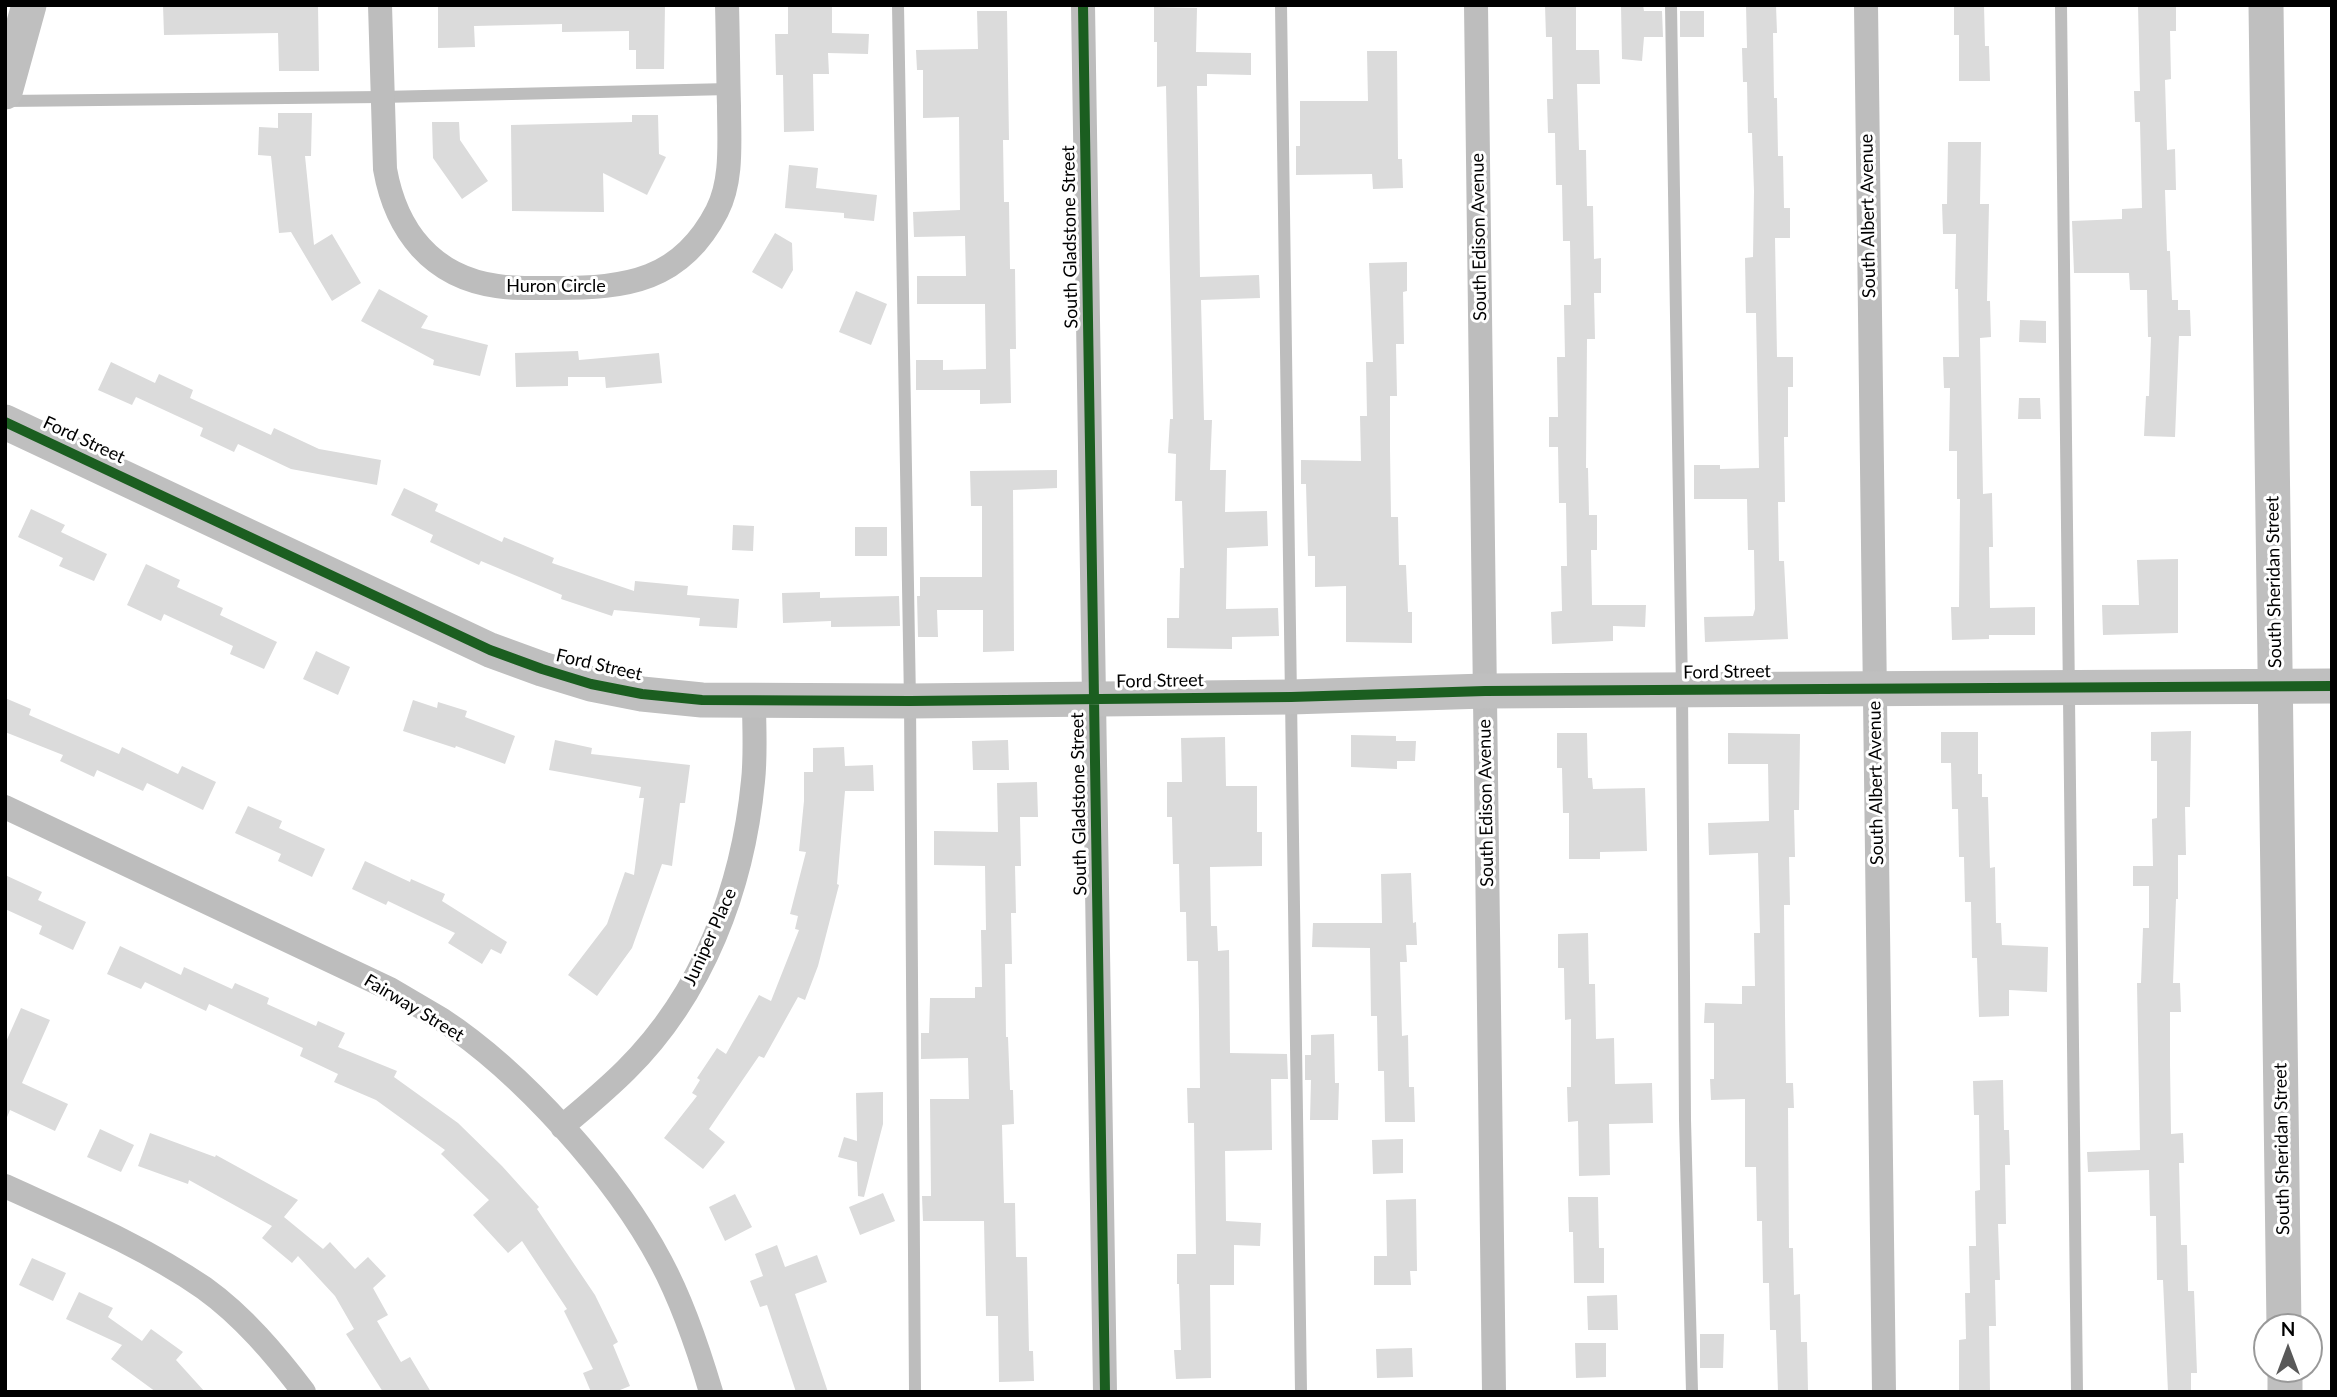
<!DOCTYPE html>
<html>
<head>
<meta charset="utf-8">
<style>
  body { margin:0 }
  #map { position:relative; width:2337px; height:1397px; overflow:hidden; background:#fff; font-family:Lato,sans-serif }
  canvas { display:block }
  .frame { position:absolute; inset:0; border:7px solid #000; pointer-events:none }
  .north { position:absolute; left:2253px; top:1313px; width:70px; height:70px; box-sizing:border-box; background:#fff; border:2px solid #999; border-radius:50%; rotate:0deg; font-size:19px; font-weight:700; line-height:28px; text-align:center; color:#000 }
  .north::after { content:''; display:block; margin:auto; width:24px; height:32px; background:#595959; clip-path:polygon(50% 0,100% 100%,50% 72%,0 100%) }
</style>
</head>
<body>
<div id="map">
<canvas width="2337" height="1397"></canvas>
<div class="frame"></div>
<div class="north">N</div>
</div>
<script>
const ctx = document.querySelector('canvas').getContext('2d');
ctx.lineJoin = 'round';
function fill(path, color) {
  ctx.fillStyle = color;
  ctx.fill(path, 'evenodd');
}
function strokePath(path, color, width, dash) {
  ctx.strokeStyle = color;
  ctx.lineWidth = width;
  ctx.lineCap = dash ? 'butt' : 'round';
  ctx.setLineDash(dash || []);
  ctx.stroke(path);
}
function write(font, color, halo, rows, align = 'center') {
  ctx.font = font + ' Lato,sans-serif';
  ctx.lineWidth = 6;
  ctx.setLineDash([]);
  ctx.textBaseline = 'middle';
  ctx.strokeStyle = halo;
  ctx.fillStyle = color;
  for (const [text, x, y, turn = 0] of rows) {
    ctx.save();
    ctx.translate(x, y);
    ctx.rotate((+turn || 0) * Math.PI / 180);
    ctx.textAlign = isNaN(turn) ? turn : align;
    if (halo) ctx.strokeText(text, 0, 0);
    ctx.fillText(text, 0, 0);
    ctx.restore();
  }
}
fill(new Path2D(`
  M 163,5 L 318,5 L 319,71 L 279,71 L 278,33 L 164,35 Z
  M 438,5 L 665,5 L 664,69 L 636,69 L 636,50 L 629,50 L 629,31 L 562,32 L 562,24 L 474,26 L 475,47 L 438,48 Z
  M 788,5 L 832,5 L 832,33 L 869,34 L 868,54 L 828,53 L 829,74 L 813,74 L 814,131 L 784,132 L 783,75 L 776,75 L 775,34 L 788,34 Z
  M 1545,5 L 1576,5 L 1576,50 L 1599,50 L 1600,84 L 1577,84 L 1579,150 L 1586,150 L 1587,206 L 1593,206 L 1594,259 L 1601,258 L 1601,293 L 1594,293 L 1595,339 L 1587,339 L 1586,468 L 1588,468 L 1589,515 L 1597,515 L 1597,550 L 1591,550 L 1592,605 L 1646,605 L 1645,627 L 1613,626 L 1613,641 L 1552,644 L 1551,612 L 1562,611 L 1561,566 L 1567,566 L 1566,503 L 1559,503 L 1558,447 L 1549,447 L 1549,417 L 1558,417 L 1557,357 L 1565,357 L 1564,305 L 1571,305 L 1570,241 L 1563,241 L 1562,185 L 1556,185 L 1555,133 L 1548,133 L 1547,99 L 1553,99 L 1552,37 L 1546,37 Z
  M 1621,5 L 1643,5 L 1644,11 L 1662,11 L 1663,37 L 1644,37 L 1642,61 L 1622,59 Z
  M 1746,5 L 1776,5 L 1777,33 L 1773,33 L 1774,98 L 1777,98 L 1778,156 L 1783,156 L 1784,208 L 1790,208 L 1790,238 L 1775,238 L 1777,357 L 1793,357 L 1793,387 L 1788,387 L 1788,437 L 1784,437 L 1785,502 L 1778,502 L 1779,561 L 1784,561 L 1788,639 L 1705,642 L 1704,617 L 1753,616 L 1755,609 L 1754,550 L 1748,550 L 1747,499 L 1694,499 L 1694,465 L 1720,465 L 1720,469 L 1759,468 L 1756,313 L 1746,313 L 1745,258 L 1753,257 L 1754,191 L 1752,133 L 1748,133 L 1747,82 L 1743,82 L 1742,48 L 1747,48 Z
  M 1954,5 L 1984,5 L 1985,46 L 1989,46 L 1990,81 L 1959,81 L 1959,35 L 1954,35 Z
  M 2138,5 L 2176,5 L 2176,31 L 2170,31 L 2171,79 L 2165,80 L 2167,150 L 2175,149 L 2176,190 L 2165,190 L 2167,251 L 2170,251 L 2172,300 L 2178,300 L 2178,310 L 2190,310 L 2191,336 L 2179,336 L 2175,437 L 2144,436 L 2146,396 L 2149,396 L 2151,337 L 2148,337 L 2147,290 L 2130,290 L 2129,273 L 2074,273 L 2072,221 L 2122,219 L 2122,209 L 2142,208 L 2140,122 L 2135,122 L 2134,91 L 2140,91 Z
  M 1154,7 L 1197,8 L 1196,52 L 1251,53 L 1251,75 L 1207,74 L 1207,86 L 1197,86 L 1200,277 L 1259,275 L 1260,298 L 1201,300 L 1204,420 L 1212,420 L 1210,470 L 1226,470 L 1225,512 L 1267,511 L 1268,546 L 1227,548 L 1226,609 L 1278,608 L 1279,636 L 1232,637 L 1232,649 L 1167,648 L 1167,618 L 1179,618 L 1180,568 L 1184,568 L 1182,501 L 1175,501 L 1176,454 L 1168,453 L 1170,419 L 1173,419 L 1166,86 L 1157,87 L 1157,42 L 1154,42 Z
  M 977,11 L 1007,11 L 1009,140 L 1003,140 L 1004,202 L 1009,202 L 1010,269 L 1015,269 L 1016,349 L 1010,349 L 1011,403 L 980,404 L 980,390 L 916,390 L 916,360 L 943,360 L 943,370 L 986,369 L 985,304 L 917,304 L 917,276 L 966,276 L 965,236 L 914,237 L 913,212 L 960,210 L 959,117 L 923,118 L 923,70 L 917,70 L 916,50 L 978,49 Z
  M 1680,11 L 1704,11 L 1704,37 L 1680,37 Z
  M 1367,51 L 1397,51 L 1398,159 L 1402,159 L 1403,188 L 1373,189 L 1372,174 L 1296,175 L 1296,146 L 1300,146 L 1300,101 L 1368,101 Z
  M 278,113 L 312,113 L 311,156 L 305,156 L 314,245 L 332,234 L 361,283 L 332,301 L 291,232 L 279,233 L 271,156 L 258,155 L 259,127 L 278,128 Z
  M 632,115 L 658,115 L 659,154 L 666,157 L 647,195 L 603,173 L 604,212 L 512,211 L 511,125 L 632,122 Z
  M 432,122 L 459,122 L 460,140 L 488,181 L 462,199 L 433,158 Z
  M 1948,142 L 1981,142 L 1980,204 L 1989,204 L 1987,301 L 1990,301 L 1991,337 L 1980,338 L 1983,494 L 1992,493 L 1993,547 L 1989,547 L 1990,608 L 2035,607 L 2035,635 L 1989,635 L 1989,639 L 1952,640 L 1951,607 L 1959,607 L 1960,499 L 1957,499 L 1957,451 L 1949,451 L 1950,388 L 1944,388 L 1943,357 L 1959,357 L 1958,289 L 1955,289 L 1956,234 L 1943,234 L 1942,204 L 1947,204 Z
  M 789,165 L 818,168 L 816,188 L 877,195 L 874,221 L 844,218 L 844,213 L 785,208 Z
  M 775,233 L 792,243 L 793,270 L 782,289 L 752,272 Z
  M 1407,262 L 1407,291 L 1403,292 L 1404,344 L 1396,344 L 1397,396 L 1390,396 L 1390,450 L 1391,517 L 1398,517 L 1399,565 L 1406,565 L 1408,612 L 1412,612 L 1412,643 L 1346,642 L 1346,586 L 1315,587 L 1315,556 L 1308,556 L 1306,484 L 1301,484 L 1301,460 L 1361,461 L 1360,416 L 1367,416 L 1366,362 L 1373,362 L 1369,263 Z
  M 379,289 L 428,316 L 421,328 L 488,345 L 480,376 L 433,365 L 434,360 L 361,321 Z
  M 856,291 L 887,304 L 871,345 L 839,332 Z
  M 2020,320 L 2046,321 L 2046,343 L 2019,342 Z
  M 578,351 L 579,360 L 659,353 L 662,383 L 606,388 L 605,377 L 568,377 L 568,386 L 516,387 L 515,353 Z
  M 111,362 L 155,383 L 159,374 L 193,390 L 190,398 L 271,435 L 274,428 L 319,449 L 381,460 L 377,485 L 291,469 L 238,444 L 234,452 L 200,436 L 203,428 L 136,397 L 132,405 L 98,390 Z
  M 2019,398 L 2040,398 L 2041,419 L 2018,419 Z
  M 1057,470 L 1057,488 L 1013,490 L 1014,651 L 983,652 L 983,610 L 937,610 L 938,637 L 918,637 L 917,596 L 920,596 L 920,577 L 982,577 L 982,506 L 971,506 L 970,471 Z
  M 404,488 L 438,504 L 435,511 L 502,542 L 504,537 L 554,558 L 552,563 L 634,591 L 635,581 L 688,586 L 687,595 L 739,599 L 737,628 L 699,626 L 700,618 L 614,610 L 612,616 L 561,599 L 562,595 L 481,561 L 479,565 L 430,542 L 433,535 L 391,515 Z
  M 31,509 L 65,525 L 61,532 L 107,554 L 94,581 L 59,566 L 63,558 L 18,537 Z
  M 733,525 L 754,526 L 753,551 L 732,550 Z
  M 855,527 L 887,527 L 887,556 L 855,556 Z
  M 2178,559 L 2178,633 L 2103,635 L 2102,605 L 2139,605 L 2137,560 Z
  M 146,564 L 180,580 L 177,587 L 223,608 L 220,615 L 277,642 L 264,669 L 230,654 L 233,646 L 164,614 L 161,621 L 127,605 Z
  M 820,592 L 820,598 L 899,596 L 900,626 L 831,627 L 831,621 L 783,623 L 782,593 Z
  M 316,651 L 350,667 L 338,695 L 303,679 Z
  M 5,698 L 31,709 L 29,715 L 119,754 L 122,747 L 178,774 L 182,766 L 216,782 L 203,810 L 147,783 L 143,791 L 97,770 L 94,777 L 60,761 L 63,755 L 5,732 Z
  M 413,700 L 437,708 L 438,702 L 467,711 L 465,717 L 515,736 L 505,764 L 456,746 L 455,748 L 403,731 Z
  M 2191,731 L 2190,807 L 2185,807 L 2186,855 L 2178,855 L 2178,899 L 2176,899 L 2173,983 L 2180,983 L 2181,1012 L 2170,1012 L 2170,1064 L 2171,1134 L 2183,1133 L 2184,1163 L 2179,1163 L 2181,1245 L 2187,1245 L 2188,1291 L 2194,1291 L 2197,1373 L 2191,1373 L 2191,1392 L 2168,1392 L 2163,1280 L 2157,1280 L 2156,1216 L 2150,1216 L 2149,1170 L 2088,1172 L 2087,1152 L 2140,1150 L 2137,983 L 2141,983 L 2143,928 L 2149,928 L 2149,886 L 2133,886 L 2133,866 L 2153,866 L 2152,819 L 2157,818 L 2157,761 L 2151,761 L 2151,732 Z
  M 1941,732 L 1978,732 L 1978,774 L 1982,774 L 1982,797 L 1988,797 L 1990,868 L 1995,867 L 1996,923 L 2001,923 L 2002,945 L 2048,947 L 2047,992 L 2009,990 L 2009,1016 L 1979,1017 L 1977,958 L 1972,958 L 1971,902 L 1965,902 L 1964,857 L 1959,857 L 1958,809 L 1952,809 L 1951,763 L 1941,763 Z
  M 1557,733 L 1587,733 L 1588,778 L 1592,778 L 1593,789 L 1645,788 L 1647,851 L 1600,852 L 1600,859 L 1569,859 L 1569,813 L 1563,813 L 1562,768 L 1557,768 Z
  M 1728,733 L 1800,734 L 1799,810 L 1794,810 L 1795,857 L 1789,857 L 1790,905 L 1784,905 L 1785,1015 L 1786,1083 L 1793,1083 L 1794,1108 L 1788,1108 L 1789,1248 L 1793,1248 L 1794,1295 L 1800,1294 L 1801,1342 L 1807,1342 L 1808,1392 L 1778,1392 L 1776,1330 L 1770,1330 L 1769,1283 L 1763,1283 L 1762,1221 L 1757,1221 L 1756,1167 L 1745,1167 L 1745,1099 L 1711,1100 L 1710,1079 L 1714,1079 L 1714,1023 L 1704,1023 L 1705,1003 L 1742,1004 L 1742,986 L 1755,986 L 1754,933 L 1760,933 L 1758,853 L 1709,855 L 1708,823 L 1769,821 L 1768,764 L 1728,764 Z
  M 1351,735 L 1396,736 L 1396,741 L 1416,741 L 1415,761 L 1397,761 L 1397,769 L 1351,767 Z
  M 1225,737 L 1226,786 L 1257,786 L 1257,832 L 1262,832 L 1262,866 L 1210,867 L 1211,926 L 1217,926 L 1218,951 L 1229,950 L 1230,1053 L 1287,1054 L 1288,1079 L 1271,1079 L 1272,1150 L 1225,1151 L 1226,1221 L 1261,1223 L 1260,1246 L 1234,1245 L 1234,1285 L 1210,1285 L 1211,1378 L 1176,1379 L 1174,1350 L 1181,1350 L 1179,1284 L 1177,1284 L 1177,1254 L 1196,1254 L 1194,1123 L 1188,1123 L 1187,1088 L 1200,1088 L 1199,1012 L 1198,961 L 1187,961 L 1186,912 L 1180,912 L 1179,864 L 1173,864 L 1172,817 L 1167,817 L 1167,782 L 1182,782 L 1181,738 Z
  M 555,740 L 592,748 L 591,754 L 690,765 L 685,803 L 680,803 L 672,866 L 662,864 L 632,948 L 597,996 L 568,975 L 607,924 L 625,872 L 634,875 L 644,798 L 639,798 L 641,787 L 549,770 Z
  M 1008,740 L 1009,770 L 973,770 L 972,741 Z
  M 844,747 L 845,766 L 873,765 L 874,791 L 845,791 L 837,884 L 839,885 L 818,966 L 805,1000 L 798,997 L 764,1058 L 759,1056 L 709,1129 L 725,1142 L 703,1169 L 664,1138 L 697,1096 L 692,1093 L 700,1080 L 697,1078 L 717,1048 L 726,1054 L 759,995 L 771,1001 L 799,930 L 795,929 L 798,916 L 790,914 L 806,852 L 799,851 L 804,801 L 804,772 L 813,772 L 813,748 Z
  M 1037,782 L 1038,817 L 1020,817 L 1021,866 L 1015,866 L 1016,913 L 1011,913 L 1012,964 L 1005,964 L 1006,1037 L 1008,1037 L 1010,1090 L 1013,1090 L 1014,1124 L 1002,1125 L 1004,1203 L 1015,1203 L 1016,1257 L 1027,1257 L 1029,1351 L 1033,1351 L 1034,1381 L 999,1382 L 998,1316 L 986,1316 L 984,1221 L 923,1221 L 922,1196 L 931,1196 L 930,1099 L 969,1099 L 968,1058 L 921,1059 L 921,1033 L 929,1033 L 930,998 L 975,998 L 975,987 L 982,987 L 981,930 L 986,930 L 985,866 L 934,865 L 934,831 L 998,832 L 997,783 Z
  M 248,806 L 282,821 L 279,828 L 325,849 L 312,877 L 278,861 L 281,854 L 235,833 Z
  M 365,861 L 410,882 L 411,879 L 445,894 L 442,901 L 507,942 L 501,954 L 491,949 L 482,964 L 448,943 L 455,933 L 388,901 L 386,905 L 352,889 Z
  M 1411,873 L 1413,923 L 1416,922 L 1417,945 L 1406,945 L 1407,962 L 1400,962 L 1402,1036 L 1408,1035 L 1409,1087 L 1414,1087 L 1415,1122 L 1385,1122 L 1384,1071 L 1378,1071 L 1377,1016 L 1371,1016 L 1370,948 L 1312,947 L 1313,923 L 1382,923 L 1381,874 Z
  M 5,875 L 42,892 L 38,900 L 86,922 L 73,950 L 39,934 L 42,926 L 5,909 Z
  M 1588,933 L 1589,984 L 1595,984 L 1596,1039 L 1614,1038 L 1615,1084 L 1652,1083 L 1653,1123 L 1609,1124 L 1610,1175 L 1579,1176 L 1578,1121 L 1568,1122 L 1567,1087 L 1571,1087 L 1571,1019 L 1565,1020 L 1564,968 L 1558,968 L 1558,934 Z
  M 120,946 L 181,975 L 184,967 L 232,989 L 235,983 L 269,998 L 267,1004 L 316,1026 L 318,1021 L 345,1033 L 338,1047 L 397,1071 L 394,1077 L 458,1123 L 502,1166 L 539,1207 L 537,1209 L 595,1295 L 618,1342 L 613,1345 L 630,1386 L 615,1392 L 591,1392 L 583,1373 L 593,1369 L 564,1311 L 567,1309 L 522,1241 L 508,1253 L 473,1215 L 489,1200 L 441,1154 L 445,1150 L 376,1100 L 334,1082 L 338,1074 L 300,1056 L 303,1048 L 209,1004 L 206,1011 L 145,982 L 141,989 L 107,974 Z
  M 21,1008 L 50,1020 L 22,1083 L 68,1104 L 55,1131 L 10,1110 L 5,1122 L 5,1044 Z
  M 1334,1034 L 1335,1083 L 1339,1083 L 1338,1120 L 1310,1120 L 1311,1080 L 1305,1080 L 1305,1055 L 1311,1055 L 1311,1035 Z
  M 2003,1080 L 2004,1130 L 2009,1130 L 2010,1165 L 2005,1165 L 2006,1224 L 1998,1224 L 2000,1280 L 1995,1280 L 1996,1326 L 1989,1326 L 1990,1392 L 1959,1392 L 1959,1340 L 1966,1339 L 1965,1293 L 1970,1293 L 1969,1246 L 1976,1246 L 1975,1191 L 1980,1190 L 1979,1115 L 1974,1115 L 1973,1081 Z
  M 883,1092 L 883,1124 L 864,1197 L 858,1196 L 857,1162 L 838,1157 L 844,1137 L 857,1141 L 856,1093 Z
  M 100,1129 L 134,1145 L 121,1172 L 87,1157 Z
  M 150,1133 L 215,1157 L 216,1155 L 298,1200 L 284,1217 L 323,1249 L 330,1242 L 355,1269 L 368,1257 L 386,1276 L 373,1288 L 388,1315 L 377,1321 L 401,1362 L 410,1357 L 431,1392 L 383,1392 L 346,1334 L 354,1329 L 335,1296 L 298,1256 L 292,1263 L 262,1238 L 272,1226 L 189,1180 L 188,1184 L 138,1166 Z
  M 1403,1139 L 1403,1173 L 1373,1174 L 1372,1140 Z
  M 883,1193 L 895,1221 L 860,1235 L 849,1207 Z
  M 735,1194 L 752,1227 L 725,1241 L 709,1207 Z
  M 1568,1197 L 1598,1197 L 1599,1248 L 1604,1248 L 1604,1283 L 1574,1283 L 1573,1232 L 1569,1232 Z
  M 1416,1199 L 1417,1271 L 1410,1271 L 1411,1285 L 1374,1285 L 1374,1256 L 1387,1256 L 1386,1200 Z
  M 777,1245 L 785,1267 L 817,1255 L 827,1282 L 795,1294 L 828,1392 L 796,1392 L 767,1305 L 760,1307 L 750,1281 L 763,1276 L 755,1254 Z
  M 32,1258 L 66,1273 L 53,1301 L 19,1285 Z
  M 79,1292 L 113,1308 L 108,1317 L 142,1341 L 151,1329 L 183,1352 L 176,1360 L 205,1392 L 156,1392 L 111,1359 L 122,1345 L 66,1319 Z
  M 1617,1295 L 1618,1330 L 1588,1330 L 1587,1296 Z
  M 1700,1334 L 1724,1334 L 1723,1368 L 1700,1368 Z
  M 1575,1343 L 1606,1343 L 1606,1377 L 1576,1378 Z
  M 1412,1348 L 1413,1377 L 1377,1378 L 1376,1349 Z`), '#dbdbdb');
strokePath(new Path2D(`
  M 898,5 L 910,701 L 915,1392
  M 1281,5 L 1301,1392
  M 1671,5 L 1682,690 L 1685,1120 L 1692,1392
  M 2061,5 L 2077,1392
  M 5,101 L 381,97 L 729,89`), '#bdbdbd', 12);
strokePath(new Path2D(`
  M 380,5 L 385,169 C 396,231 432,277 497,286 C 516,289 536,288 555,288 C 627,288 681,281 717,211 C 733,180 729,140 729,106 C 728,73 728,39 727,5
  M 1083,5 L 1105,1392
  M 1476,5 L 1494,1392
  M 1866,5 L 1884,1392
  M 5,807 L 390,989 C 407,999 424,1009 441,1019 C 522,1072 616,1177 661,1262 C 683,1303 698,1348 711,1392
  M 562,1127 C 584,1108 606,1090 626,1070 C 703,994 743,887 753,781 C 756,754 754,727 754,700
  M 5,1186 C 73,1217 143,1246 204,1288 C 243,1316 275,1354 304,1392`), '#bdbdbd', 24);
strokePath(new Path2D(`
  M 2266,5 L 2284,1327
  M 5,92 L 29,5
  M 5,422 L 490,650 L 542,669 L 591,684 L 642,694 L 702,700 L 910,701 L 1291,697 L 1485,691 L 2332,686
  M 2285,1369 L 2285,1392`), '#bfbfbf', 35);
strokePath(new Path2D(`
  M 1083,5 L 1105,1392
  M 5,422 L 490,650 L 542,669 L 591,684 L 642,694 L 702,700 L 910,701 L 1291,697 L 1485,691 L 2332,686`), '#1b5e20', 10);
write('18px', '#000', '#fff', [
  ["South Albert Avenue",1868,216,-91],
  ["South Gladstone Street",1070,237,-91],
  ["South Edison Avenue",1479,237,-91],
  ["Huron Circle",556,286],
  ["Ford Street",84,440,25],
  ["South Sheridan Street",2274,582,-91],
  ["Ford Street",599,665,13],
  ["Ford Street",1727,672,-1],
  ["Ford Street",1160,681,-1],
  ["South Albert Avenue",1876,783,-91],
  ["South Edison Avenue",1486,803,-91],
  ["South Gladstone Street",1079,804,-91],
  ["Juniper Place",710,937,-66],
  ["Fairway Street",414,1008,31],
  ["South Sheridan Street",2282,1149,-91]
]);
</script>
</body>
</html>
